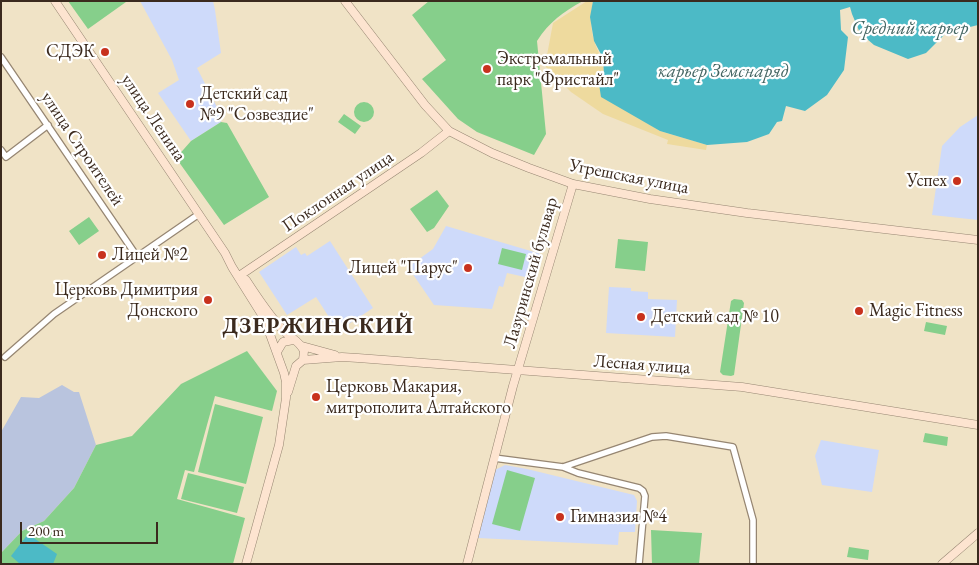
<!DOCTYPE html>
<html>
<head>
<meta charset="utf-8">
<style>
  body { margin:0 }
  #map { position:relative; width:979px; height:565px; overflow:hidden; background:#f0e3c6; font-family:"EB Garamond",serif }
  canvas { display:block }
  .frame { position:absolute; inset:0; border:2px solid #3b2a1e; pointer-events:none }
  .scale { position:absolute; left:20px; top:522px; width:138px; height:22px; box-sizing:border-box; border:2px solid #3b2a1e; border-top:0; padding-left:6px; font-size:15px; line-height:18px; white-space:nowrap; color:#3b2a1e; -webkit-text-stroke:4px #fff; paint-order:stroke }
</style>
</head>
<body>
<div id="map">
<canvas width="979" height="565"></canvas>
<div class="frame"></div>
<div class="scale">200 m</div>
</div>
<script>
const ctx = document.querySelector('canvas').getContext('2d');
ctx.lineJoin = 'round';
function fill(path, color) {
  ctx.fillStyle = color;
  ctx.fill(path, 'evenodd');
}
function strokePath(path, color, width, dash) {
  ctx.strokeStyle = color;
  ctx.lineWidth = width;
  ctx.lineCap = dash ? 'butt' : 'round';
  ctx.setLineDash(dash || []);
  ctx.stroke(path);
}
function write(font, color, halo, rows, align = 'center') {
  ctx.font = font + ' "EB Garamond",serif';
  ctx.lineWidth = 4.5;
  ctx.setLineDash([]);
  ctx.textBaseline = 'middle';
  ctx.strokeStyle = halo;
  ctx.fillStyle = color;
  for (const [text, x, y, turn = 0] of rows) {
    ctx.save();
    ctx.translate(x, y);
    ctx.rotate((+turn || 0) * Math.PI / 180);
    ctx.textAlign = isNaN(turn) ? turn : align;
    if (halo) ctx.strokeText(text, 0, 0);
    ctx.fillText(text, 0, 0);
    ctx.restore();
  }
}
fill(new Path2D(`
  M 140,1 L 213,1 L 215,10 L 221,53 L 197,68 L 221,115 L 221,122 L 191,141 L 158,93 L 179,80 L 172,60 Z
  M 978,115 L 978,220 L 932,215 L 942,146 L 960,127 Z
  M 446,226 L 541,254 L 534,279 L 507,273 L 503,287 L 499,286 L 492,309 L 434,305 L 408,267 L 433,249 Z
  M 330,241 L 373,308 L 338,331 L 316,297 L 287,315 L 259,272 L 296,247 L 301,255 L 305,253 L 307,256 Z
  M 609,287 L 631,288 L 631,291 L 648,292 L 648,299 L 677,300 L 675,337 L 606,333 Z
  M 821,440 L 879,450 L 872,492 L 822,485 L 815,456 Z
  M 505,465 L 527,469 L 634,495 L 637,501 L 635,532 L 619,532 L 618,545 L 478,538 L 495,470 Z`), '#cedafa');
fill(new Path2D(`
  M 62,385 L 74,392 L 79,392 L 96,445 L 74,488 L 44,521 L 22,531 L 1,553 L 1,432 L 21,397 L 39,398 Z`), '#b9c4de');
fill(new Path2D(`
  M 68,1 L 125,1 L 126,2 L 88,29 Z
  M 429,1 L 583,1 C 563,12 549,22 537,41 L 546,134 L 534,155 L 477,132 L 458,119 L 422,79 L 446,60 L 412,15 Z
  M354 112a10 10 0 1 1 20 0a10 10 0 1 1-20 0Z
  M 344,114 L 361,126 L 355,134 L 338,122 Z
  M 221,122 L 227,123 L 269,197 L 224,225 L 176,158 L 191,141 Z
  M 437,190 L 449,206 L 434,228 L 427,232 L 410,209 Z
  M 89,217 L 99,231 L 79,245 L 69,231 Z
  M 618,239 L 648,242 L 645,271 L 615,268 Z
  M 502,248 L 526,254 L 522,270 L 498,264 Z
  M 734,299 L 742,300 L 744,303 L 734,375 L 731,376 L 723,375 L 720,372 L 731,301 Z
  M 926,322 L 947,326 L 945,335 L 924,331 Z
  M 247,351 L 277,391 L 272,411 L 215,396 L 194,472 L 185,470 L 177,499 L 245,518 L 233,564 L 1,564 L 1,553 L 22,531 L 44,521 L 74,488 L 96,445 L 132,436 L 181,384 Z
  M 215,404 L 263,417 L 246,484 L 198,472 Z
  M 925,433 L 948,437 L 947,446 L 923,442 Z
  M 507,470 L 535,478 L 520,531 L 492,524 Z
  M 188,473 L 244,487 L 237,513 L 181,499 Z
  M 651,530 L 702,533 L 699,564 L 652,564 Z
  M 849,547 L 869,550 L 868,560 L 847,557 Z`), '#86cf8b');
fill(new Path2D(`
  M 587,1 L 593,1 C 591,14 590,27 594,40 C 599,59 610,62 599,84 L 633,114 L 660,131 L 707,145 L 706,150 L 667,144 L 668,140 L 603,114 L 571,92 L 545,66 L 553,23 Z`), '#eeda9e');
fill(new Path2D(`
  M 593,1 L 978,1 L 978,25 L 946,33 L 926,53 L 908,59 L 874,45 L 860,33 L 852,14 L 850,7 L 840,10 L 841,30 L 848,37 L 844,70 L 827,95 L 805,111 L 786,106 L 782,121 L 777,122 L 769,134 L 747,142 L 707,145 L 660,131 L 601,97 L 599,84 L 604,75 L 603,58 L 594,41 L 590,17 Z
  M 28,534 L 57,554 L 53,564 L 20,564 L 11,556 Z`), '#4cbac6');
const street = new Path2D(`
  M 1,57 L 138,258
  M 1,150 L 6,157 L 48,125
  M 5,357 L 54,314 L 199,214
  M 494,458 L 563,467 L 652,437 L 666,436 L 733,447 L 753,520 L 753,564
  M 563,467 L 578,473 L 639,488 L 643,491 L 645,496 L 639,564`);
const secondary = new Path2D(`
  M 55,1 L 225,253 L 232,267 L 264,318 L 284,373 L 286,382 L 286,398 L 279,445 L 246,564
  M 345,1 L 425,105 L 449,131 L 492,153 L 529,168 L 573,184 L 650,199 L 747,213 L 978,240
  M 242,274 L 421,153 L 449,131
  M 246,280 C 257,297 268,314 282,329 C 289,337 300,341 304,351 L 303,360 L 296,366 L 288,392
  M 302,346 L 335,355
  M 277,352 L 283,342 L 293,340
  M 303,360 L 342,357 L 358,358 L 742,387 L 978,425
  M 467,564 L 513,386 L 573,184
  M 942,564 L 978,533`);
strokePath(street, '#968672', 8);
strokePath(secondary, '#968672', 9);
strokePath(street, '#fff', 5.5);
strokePath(secondary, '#fde4d0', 8);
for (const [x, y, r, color] of [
  [105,52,5,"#c8321e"],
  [487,69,5,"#c8321e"],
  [190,104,5,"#c8321e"],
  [957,181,5,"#c8321e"],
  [102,255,5,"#c8321e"],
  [468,268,5,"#c8321e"],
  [208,300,5,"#c8321e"],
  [859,311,5,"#c8321e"],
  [641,317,5,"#c8321e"],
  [316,397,5,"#c8321e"],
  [560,517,5,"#c8321e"]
]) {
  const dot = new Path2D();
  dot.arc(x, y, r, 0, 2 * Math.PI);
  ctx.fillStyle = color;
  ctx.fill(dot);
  strokePath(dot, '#fff', 2);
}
write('18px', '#3b2a1e', '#fff', [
  ["СДЭК",95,52,"right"],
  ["Экстремальный",497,59],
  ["парк \"Фристайл\"",497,80],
  ["Детский сад",200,94],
  ["№9 \"Созвездие\"",200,115],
  ["Успех",947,181,"right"],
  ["Лицей №2",112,255],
  ["Лицей \"Парус\"",458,268,"right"],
  ["Церковь Димитрия",198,290,"right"],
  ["Донского",198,311,"right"],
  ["Magic Fitness",869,311],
  ["Детский сад № 10",651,317],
  ["Церковь Макария,",326,387],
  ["митрополита Алтайского",326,408],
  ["Гимназия №4",570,517]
], 'left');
write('18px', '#3b2a1e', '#fff', [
  ["улица Ленина",153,118,56],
  ["улица Строителей",82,149,56],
  ["Угрешская улица",629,177,11],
  ["Поклонная улица",338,192,-34],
  ["Лазуринский бульвар",531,273,-74],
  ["Лесная улица",642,365,4]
]);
write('italic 19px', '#426461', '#fff', [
  ["Средний карьер",910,29],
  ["карьер Земснаряд",723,72]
]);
ctx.letterSpacing = '1px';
write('bold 22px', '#3b2a1e', '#fff', [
  ["ДЗЕРЖИНСКИЙ",318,327]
]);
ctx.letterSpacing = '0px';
</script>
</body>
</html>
